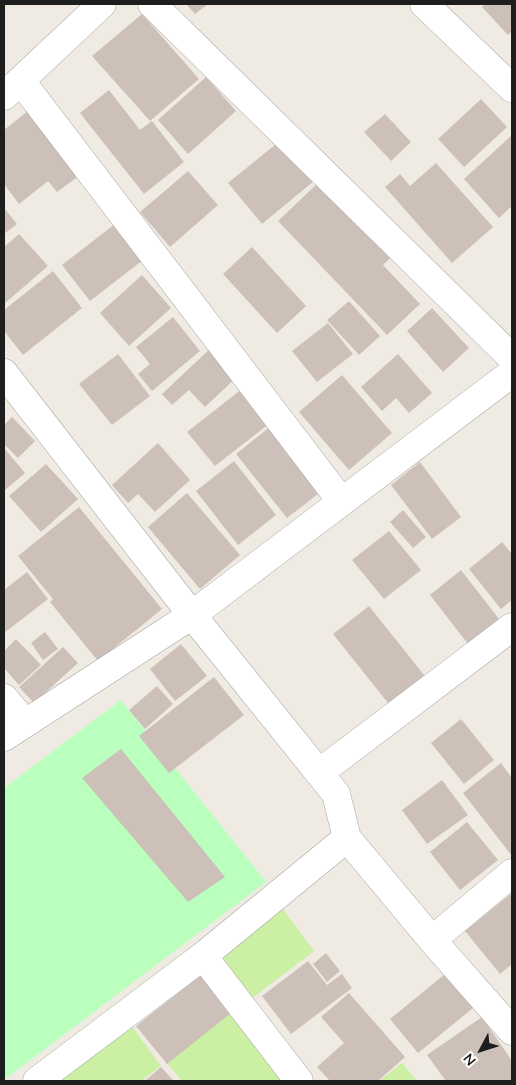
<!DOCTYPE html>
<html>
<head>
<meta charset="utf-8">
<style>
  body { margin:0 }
  #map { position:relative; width:516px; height:1085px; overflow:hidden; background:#f0ebe2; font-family:Mulish,sans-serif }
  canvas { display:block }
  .frame { position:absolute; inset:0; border:5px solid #1e1e1e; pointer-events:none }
  .north { position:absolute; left:456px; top:1025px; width:50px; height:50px; -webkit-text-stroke:4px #fff; paint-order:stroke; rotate:230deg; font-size:14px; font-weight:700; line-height:20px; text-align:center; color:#1e1e1e }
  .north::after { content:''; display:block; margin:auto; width:18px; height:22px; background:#1e1e1e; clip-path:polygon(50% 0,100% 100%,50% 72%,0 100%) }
</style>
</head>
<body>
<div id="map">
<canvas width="516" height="1085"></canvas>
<div class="frame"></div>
<div class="north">N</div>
</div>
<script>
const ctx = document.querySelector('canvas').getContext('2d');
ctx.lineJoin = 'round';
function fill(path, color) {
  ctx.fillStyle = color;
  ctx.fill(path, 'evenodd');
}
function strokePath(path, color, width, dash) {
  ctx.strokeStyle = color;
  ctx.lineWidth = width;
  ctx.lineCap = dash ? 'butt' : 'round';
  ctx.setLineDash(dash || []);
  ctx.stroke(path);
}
fill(new Path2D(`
  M 280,905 L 314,951 L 251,999 L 314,1081 L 182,1081 L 166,1062 L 230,1011 L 199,967 Z
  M 128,1021 L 161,1066 L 141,1081 L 49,1081 Z
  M 402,1063 L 417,1081 L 379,1081 Z`), '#cbefa3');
fill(new Path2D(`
  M 121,700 L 266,882 L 4,1080 L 4,788 Z`), '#baffbd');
fill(new Path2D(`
  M 186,4 L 208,4 L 195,14 Z
  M 485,4 L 512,4 L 512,31 L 508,35 L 482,7 Z
  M 142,14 L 199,79 L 150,121 L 92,56 Z
  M 206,77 L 236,111 L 188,154 L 158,120 Z
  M 109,90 L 140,130 L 152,121 L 184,162 L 144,194 L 80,113 Z
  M 481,99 L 507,127 L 464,167 L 438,139 Z
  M 33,107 L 83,173 L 57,192 L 48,181 L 19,204 L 4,184 L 4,130 Z
  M 385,114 L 411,142 L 391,161 L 364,132 Z
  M 512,135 L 512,206 L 499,218 L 464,179 Z
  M 281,140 L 314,181 L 262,224 L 228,183 Z
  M 436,163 L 493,227 L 452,263 L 385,187 L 400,174 L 410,186 Z
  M 188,171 L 218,205 L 170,247 L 140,212 Z
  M 321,180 L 393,255 L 383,265 L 420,304 L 387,335 L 278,221 Z
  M 4,208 L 17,224 L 4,234 Z
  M 115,224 L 143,260 L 90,301 L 62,265 Z
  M 19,234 L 48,266 L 4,304 L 4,247 Z
  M 252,247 L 306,306 L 277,333 L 223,274 Z
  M 53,271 L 82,308 L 23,355 L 4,331 L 4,310 Z
  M 142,275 L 171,308 L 129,346 L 100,313 Z
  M 349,301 L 380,336 L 359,355 L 327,320 Z
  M 432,308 L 469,348 L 443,372 L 407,331 Z
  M 173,317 L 200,351 L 152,391 L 138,374 L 150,364 L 136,347 Z
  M 328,323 L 353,354 L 317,382 L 292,351 Z
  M 213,346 L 240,374 L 205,407 L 189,390 L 172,405 L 162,394 Z
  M 118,354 L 150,396 L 112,425 L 79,384 Z
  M 398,354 L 432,393 L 409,413 L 396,398 L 382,411 L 361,387 Z
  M 342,375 L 392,433 L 349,470 L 299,412 Z
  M 247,385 L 274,420 L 215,466 L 187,432 Z
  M 12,417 L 35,441 L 18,458 L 4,444 L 4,425 Z
  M 276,422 L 327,487 L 287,518 L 236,454 Z
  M 158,443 L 190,480 L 155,512 L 138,494 L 128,503 L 112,485 Z
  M 4,448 L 25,473 L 4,491 Z
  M 234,461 L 276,515 L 238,545 L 196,491 Z
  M 420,462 L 461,517 L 432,539 L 391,485 Z
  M 46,464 L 78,499 L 41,532 L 9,496 Z
  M 187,493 L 240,555 L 200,589 L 148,527 Z
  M 79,507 L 162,609 L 98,661 L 50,602 L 53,599 L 18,556 Z
  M 403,510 L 426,537 L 413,548 L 390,522 Z
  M 389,531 L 421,570 L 384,599 L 352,560 Z
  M 502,542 L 512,554 L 512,600 L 501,609 L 469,569 Z
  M 461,570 L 499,619 L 468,644 L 430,595 Z
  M 27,572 L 48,599 L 4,633 L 4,590 Z
  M 369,606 L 428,680 L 392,708 L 333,634 Z
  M 45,632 L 58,649 L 43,660 L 31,643 Z
  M 16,639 L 41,665 L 19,685 L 4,668 L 4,651 Z
  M 181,644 L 207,676 L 175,701 L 150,669 Z
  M 63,647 L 78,663 L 34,703 L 19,687 Z
  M 214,677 L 244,715 L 169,773 L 139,736 Z
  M 157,686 L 173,704 L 145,729 L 129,710 Z
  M 461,719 L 494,760 L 464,784 L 431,743 Z
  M 121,749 L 225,877 L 188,902 L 82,778 Z
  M 501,763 L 512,778 L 512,856 L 463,793 Z
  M 442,780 L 468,815 L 427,844 L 402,810 Z
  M 467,822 L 498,860 L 460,890 L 430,852 Z
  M 512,893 L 512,964 L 500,974 L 465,931 Z
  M 326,953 L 340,971 L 327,982 L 313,964 Z
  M 308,961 L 327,985 L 342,974 L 352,988 L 291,1034 L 262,996 Z
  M 445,974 L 473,1008 L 418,1053 L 390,1019 Z
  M 201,975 L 231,1013 L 167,1064 L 136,1026 Z
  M 349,993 L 405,1057 L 378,1081 L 330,1081 L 317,1067 L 344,1043 L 321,1017 Z
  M 482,1017 L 512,1061 L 512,1081 L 446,1081 L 427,1055 Z
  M 161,1067 L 174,1081 L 145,1081 Z`), '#ccc0b8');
const minor = new Path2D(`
  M 152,4 L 512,358
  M 21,81 L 342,502
  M 4,96 L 102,4
  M 4,373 L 192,615 L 336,794 L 347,838 L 203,956 L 37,1081
  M 4,698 L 24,722
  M 4,737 L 192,615 L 512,373
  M 319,773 L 512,627
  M 347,838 L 432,940 L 512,1031
  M 432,940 L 512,873
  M 203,956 L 299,1081`);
const tertiary = new Path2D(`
  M 424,4 L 512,88`);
strokePath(minor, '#a5a5a5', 29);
strokePath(tertiary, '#a5a5a5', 29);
strokePath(minor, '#fff', 28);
strokePath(tertiary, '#fff', 28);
</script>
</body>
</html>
